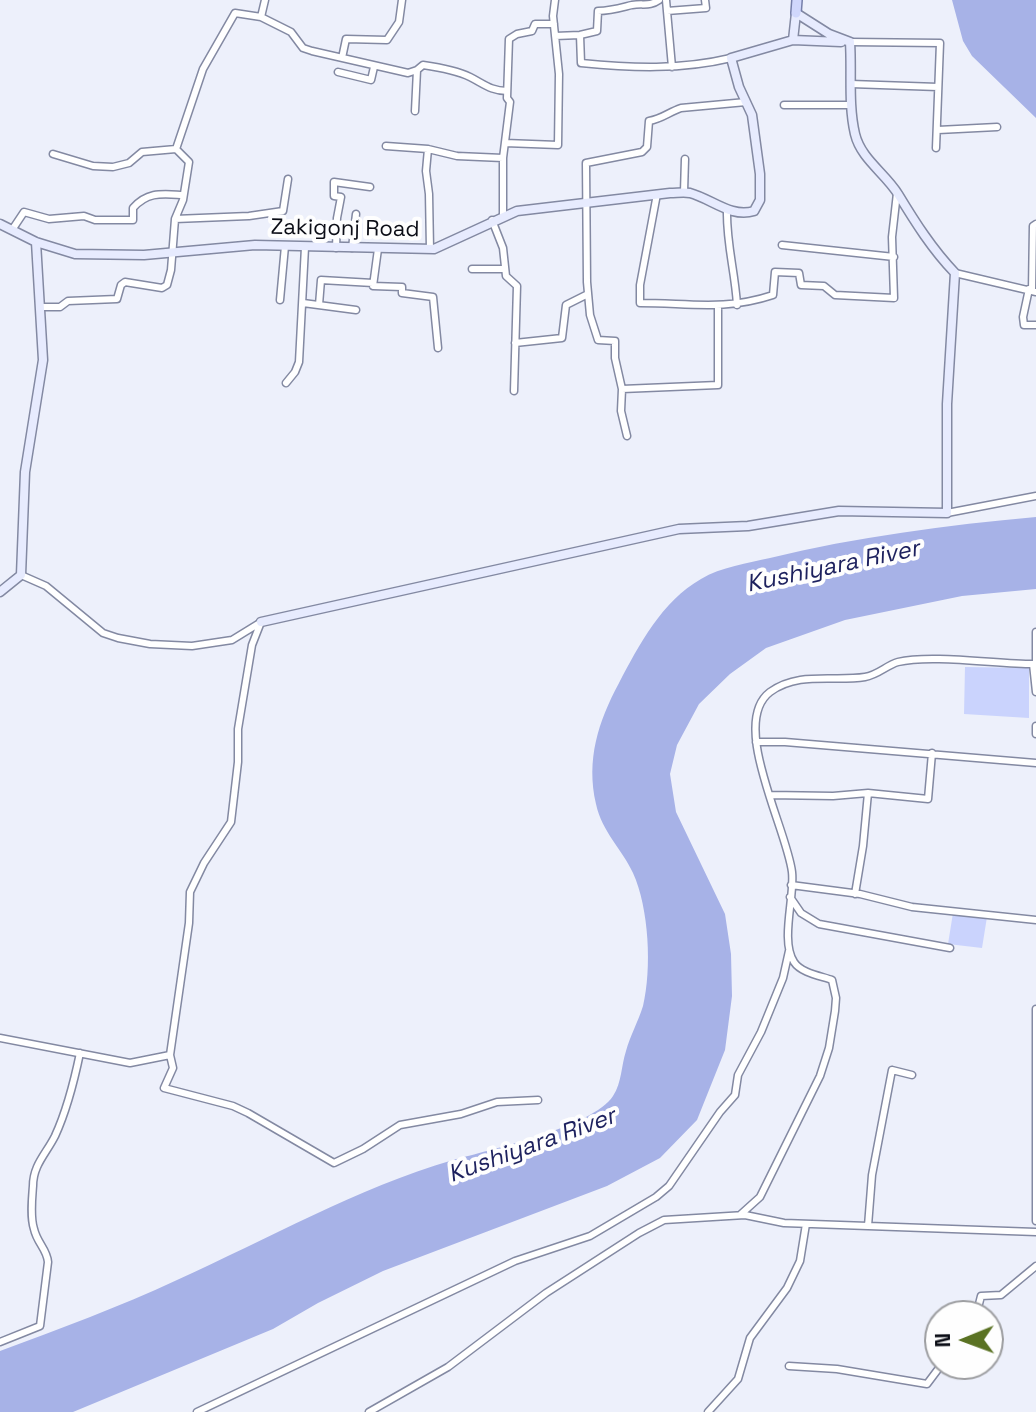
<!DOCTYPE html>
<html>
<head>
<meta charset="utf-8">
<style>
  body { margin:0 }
  #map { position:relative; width:1036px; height:1412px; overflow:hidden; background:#edf0fb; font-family:"Space Grotesk",sans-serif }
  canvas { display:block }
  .north { position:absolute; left:924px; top:1300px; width:80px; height:80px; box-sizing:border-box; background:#fefefe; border:2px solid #9d9ea1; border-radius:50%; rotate:269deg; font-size:22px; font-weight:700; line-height:32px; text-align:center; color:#0b0d16 }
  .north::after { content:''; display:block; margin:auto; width:28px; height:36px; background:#5a7223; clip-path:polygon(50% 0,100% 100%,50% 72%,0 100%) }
</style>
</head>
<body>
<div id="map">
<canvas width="1036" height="1412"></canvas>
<div class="north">N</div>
</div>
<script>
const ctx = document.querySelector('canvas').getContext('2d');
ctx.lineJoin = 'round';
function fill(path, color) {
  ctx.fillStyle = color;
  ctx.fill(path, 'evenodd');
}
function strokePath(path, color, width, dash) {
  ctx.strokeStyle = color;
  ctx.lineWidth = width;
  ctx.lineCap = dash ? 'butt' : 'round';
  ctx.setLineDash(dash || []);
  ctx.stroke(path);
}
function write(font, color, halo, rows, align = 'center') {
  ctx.font = font + ' "Space Grotesk",sans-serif';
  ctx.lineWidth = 8;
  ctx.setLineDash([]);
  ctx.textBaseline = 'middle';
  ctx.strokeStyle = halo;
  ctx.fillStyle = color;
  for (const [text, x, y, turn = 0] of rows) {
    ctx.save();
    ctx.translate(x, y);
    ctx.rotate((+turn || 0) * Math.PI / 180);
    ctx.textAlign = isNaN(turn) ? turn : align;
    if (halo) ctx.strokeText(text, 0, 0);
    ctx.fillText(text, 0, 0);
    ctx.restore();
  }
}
fill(new Path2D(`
  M 965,667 L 1029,668 L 1029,718 L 964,714 Z
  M 953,913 L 987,917 L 982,948 L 948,944 Z`), '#cad3fd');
fill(new Path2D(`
  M 952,0 L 1036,0 L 1036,118 L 972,56 L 963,41 Z
  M 1036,517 L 1036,589 L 962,596 L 845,620 L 766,648 L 730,674 L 699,704 L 677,745 L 670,774 L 676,812 L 725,914 L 731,954 L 732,996 L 725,1050 L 697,1120 L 660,1158 L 607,1186 L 383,1271 L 318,1303 L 273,1329 L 73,1412 L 0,1412 L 0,1351 C 59,1329 119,1307 177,1280 C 268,1239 357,1188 453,1160 C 489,1150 593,1127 613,1096 C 622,1082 621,1066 626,1051 C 630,1036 638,1022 643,1006 C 652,969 649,908 633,873 C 622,849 602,832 596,804 C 586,760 598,722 619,683 C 639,645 662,601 701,579 C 721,567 748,563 770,558 C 856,537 947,525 1036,517 Z`), '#a7b2e7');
const street = new Path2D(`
  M 265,0 L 261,17 L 291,32 L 303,48 L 312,51 L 408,73 L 417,70 L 423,65 C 437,67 456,70 470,77 C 484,84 491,91 507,91
  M 666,0 L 672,67
  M 667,11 L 706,8 L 705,0
  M 580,35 L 581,63 C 632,68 681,70 731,58
  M 555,36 L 580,35 L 597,31 L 598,11 C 611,11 620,8 632,5 C 644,3 649,7 659,0
  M 850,42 L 940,43 L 936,148
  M 342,58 L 346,39 L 387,40 L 399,22 L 402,0
  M 338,72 L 371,80 L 374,67
  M 851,84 L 938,87
  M 784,105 L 851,105
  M 415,111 L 417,70
  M 938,130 L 997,127
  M 505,143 L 558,145 L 559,74 L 553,16 L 555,0
  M 386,146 L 428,149 L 457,156 L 503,158
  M 176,149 L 203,69 L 235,13 L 261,17
  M 428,149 L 426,171 L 429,194 L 430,249
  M 684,192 L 685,159
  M 657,194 L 640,285 L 640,303 C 689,303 725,311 773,295 L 775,272 L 799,273 L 801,285 L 824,286 L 835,295 L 894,298 L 892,237 L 897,193
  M 727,209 C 726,243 735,271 737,305
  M 503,215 L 503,158 L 510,102 L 507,98 L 509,39 L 517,34 L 532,31 L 535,24 L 554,24
  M 175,219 L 249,216 L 283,211 L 288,179
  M 492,220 L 503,248 L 506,276 L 517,286 L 514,391
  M 12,230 L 24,212 L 49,219 L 84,216 L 95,220 L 133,220 L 133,208 C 148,191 163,194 183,195
  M 782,245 L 894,257
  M 336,248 L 337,218 L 341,197 L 334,196 L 334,182 L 370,187
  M 352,248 L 356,214
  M 378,249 L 373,286 L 402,287 L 402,293 L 433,297 L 438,348
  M 472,269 L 505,269
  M 955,273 L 1036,292
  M 1029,289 L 1023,317 L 1024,325 L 1036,325
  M 1032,290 L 1033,226 L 1036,224
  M 280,300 L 285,246
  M 303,303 L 356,310
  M 319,305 L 321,280 L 373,283
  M 40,307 L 60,307 L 68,301 L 117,299 L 121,285 L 125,282 L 162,288 L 167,285 L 171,270 L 175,219 L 183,200 L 189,162 L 176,149 L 142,152 L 129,163 L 113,167 L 93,166 L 53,154
  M 515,343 L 562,338 L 566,305 L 588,294
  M 286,383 L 295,372 L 299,362 L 305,247
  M 622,389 L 615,358 L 615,341 L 598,340 L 590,315 L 587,282 L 586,163 L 642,152 L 647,147 L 649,121 C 662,119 669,112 681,108 L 746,102
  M 627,436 L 621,411 L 622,389 L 718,385 L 718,306
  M 947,513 L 1036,496
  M 21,575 L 46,586 L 103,633 L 118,638 L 150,644 L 192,646 L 232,640 L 258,624
  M 1036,632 L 1036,664
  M 1036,726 L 1036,734
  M 756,742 L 785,742 L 1036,763
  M 770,795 L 833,796 L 868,793
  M 791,885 L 860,894 L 912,907 L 1036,920
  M 855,894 L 863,846 L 868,793 L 928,799 L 932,753
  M 790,897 L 801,913 L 819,924 L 950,948
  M 1036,1009 L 1036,1221
  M 0,1038 L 130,1063 L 170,1055 L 189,923 L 190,892 L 204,863 L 231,822 L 238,762 L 238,729 L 252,645 L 261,622
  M 170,1055 L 173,1068 L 164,1088 L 233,1106 L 248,1113 L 334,1163 L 363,1149 L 400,1125 L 461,1114 L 497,1102 L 538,1100
  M 740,1215 L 760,1197 L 820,1076 L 829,1048 L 835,1011 L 836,998 L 832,980 C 821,976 801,973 794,962 C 780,941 795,896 792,872 C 787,829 729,723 770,692 C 799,671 833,682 865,677 C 878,675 887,665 898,662 C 930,654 997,664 1033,664 L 1036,692
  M 868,1226 L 872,1175 L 892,1070 L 912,1075
  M 976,1316 L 981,1296 L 1001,1295 L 1036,1266
  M 0,1342 L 40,1326 L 48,1262 C 47,1249 37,1243 34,1229 C 30,1217 32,1199 33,1186 C 33,1165 46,1154 55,1136 C 67,1110 74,1082 80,1053
  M 789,1366 L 837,1369 L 927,1384 L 942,1364
  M 197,1412 L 515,1261 L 590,1236 L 656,1197 L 669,1186 L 720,1112 L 735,1095 L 738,1075 L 761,1032 L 783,978 L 789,951
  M 369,1412 L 448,1367 L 546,1293 L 639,1233 L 664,1220 L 745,1215 L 784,1223 L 1036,1232
  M 708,1412 L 738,1379 L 750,1338 L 787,1288 L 800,1261 L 806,1224`);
const secondary = new Path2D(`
  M 796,13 L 829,34 L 850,42
  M 793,40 L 841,42
  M 0,224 L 36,242 L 75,254 L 144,255 L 255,245 L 434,249 L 517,211 L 670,193 C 677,193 684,192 690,193 C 712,199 731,218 754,211 L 760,200 L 760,174 L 752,115 L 739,87 L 731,58 L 793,40 L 796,13
  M 0,592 L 21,575 L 25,472 L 43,360 L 36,242
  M 261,622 L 679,529 L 748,526 L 839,511 L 947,513 L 947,404 L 955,273 C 932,249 915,222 898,194 C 885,173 861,159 855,134 C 848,104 852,72 850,42`);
const primary = new Path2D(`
  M 796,13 L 797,0`);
strokePath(street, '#8389a2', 9);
strokePath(secondary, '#8389a2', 11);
strokePath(primary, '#767faa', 12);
strokePath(street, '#fff', 6);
strokePath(secondary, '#e7ebfe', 8);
strokePath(primary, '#d0d7fc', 9);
write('22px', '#0b0d16', '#fefefe', [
  ["Zakigonj Road",345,229,1]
]);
write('italic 24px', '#1d215e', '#fefefe', [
  ["Kushiyara River",833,567,-12],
  ["Kushiyara River",532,1146,-20]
]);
</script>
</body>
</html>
